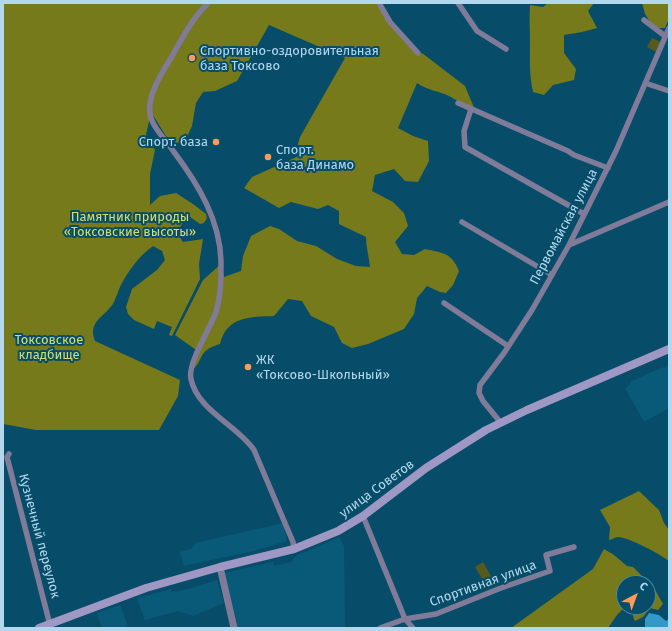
<!DOCTYPE html>
<html>
<head>
<meta charset="utf-8">
<style>
  body { margin:0 }
  #map { position:relative; width:672px; height:631px; overflow:hidden; background:#074d69; font-family:"Fira Sans",sans-serif }
  canvas { display:block }
  .frame { position:absolute; inset:0; border:4px solid #b3d8ed; pointer-events:none }
  .north { position:absolute; left:616px; top:575px; width:40px; height:40px; box-sizing:border-box; background:#074d69; border:1px solid #4c859e; border-radius:50%; rotate:41deg; font-size:11px; font-weight:700; line-height:16px; text-align:center; color:#b3d8ed }
  .north::after { content:''; display:block; margin:auto; width:14px; height:18px; background:#ff9b5a; clip-path:polygon(50% 0,100% 100%,50% 72%,0 100%) }
</style>
</head>
<body>
<div id="map">
<canvas width="672" height="631"></canvas>
<div class="frame"></div>
<div class="north">С</div>
</div>
<script>
const ctx = document.querySelector('canvas').getContext('2d');
ctx.lineJoin = 'round';
function fill(path, color) {
  ctx.fillStyle = color;
  ctx.fill(path, 'evenodd');
}
function strokePath(path, color, width, dash) {
  ctx.strokeStyle = color;
  ctx.lineWidth = width;
  ctx.lineCap = dash ? 'butt' : 'round';
  ctx.setLineDash(dash || []);
  ctx.stroke(path);
}
function write(font, color, halo, rows, align = 'center') {
  ctx.font = font + ' "Fira Sans",sans-serif';
  ctx.lineWidth = 4;
  ctx.setLineDash([]);
  ctx.textBaseline = 'middle';
  ctx.strokeStyle = halo;
  ctx.fillStyle = color;
  for (const [text, x, y, turn = 0] of rows) {
    ctx.save();
    ctx.translate(x, y);
    ctx.rotate((+turn || 0) * Math.PI / 180);
    ctx.textAlign = isNaN(turn) ? turn : align;
    if (halo) ctx.strokeText(text, 0, 0);
    ctx.fillText(text, 0, 0);
    ctx.restore();
  }
}
fill(new Path2D(`
  M 669,366 L 669,408 L 644,422 L 625,388 L 631,384 L 630,382 L 663,367 L 664,368 Z
  M 283,523 L 287,541 L 253,551 L 184,566 L 180,552 L 191,549 L 196,543 Z
  M 339,537 L 344,546 L 345,628 L 236,628 L 224,573 L 273,562 L 274,566 L 291,562 L 297,555 L 315,548 Z
  M 217,580 L 224,603 L 193,616 L 178,611 L 145,620 L 137,598 L 171,589 L 172,592 L 188,589 Z
  M 120,605 L 128,626 L 122,628 L 102,628 L 97,613 Z`), '#095a78');
fill(new Path2D(`
  M 652,38 L 661,42 L 656,52 L 647,47 Z
  M 483,562 L 496,585 L 488,589 L 475,567 Z`), '#565a1d');
fill(new Path2D(`
  M 3,3 L 378,3 L 418,54 L 422,53 L 465,86 L 475,110 C 466,106 458,101 449,96 C 439,91 429,91 417,83 L 398,128 L 413,136 L 428,141 L 429,161 L 418,182 L 405,181 L 394,169 L 375,175 L 372,191 L 393,202 L 404,213 L 408,226 L 395,242 L 402,254 L 414,255 L 425,249 C 443,253 452,253 459,271 L 453,285 L 446,293 L 440,292 L 427,286 L 417,298 L 414,314 L 404,329 L 368,344 L 352,348 L 342,343 L 334,327 L 311,316 L 302,301 L 288,299 L 274,316 C 250,317 227,316 220,344 C 214,346 207,348 203,354 C 198,362 200,363 192,370 L 192,378 L 180,380 L 178,396 L 159,430 L 36,430 L 3,424 ZM 269,25 L 345,58 L 300,137 L 298,144 L 301,155 L 252,177 L 244,188 L 279,208 L 291,202 L 318,209 L 328,205 L 339,211 L 339,224 L 366,237 C 366,247 369,257 370,267 L 356,266 L 337,259 L 316,246 L 297,241 L 279,229 L 270,226 L 251,236 L 243,256 L 241,271 L 224,277 L 221,264 L 203,280 L 175,335 L 199,352 L 192,370 L 192,378 L 180,380 L 95,341 C 87,320 106,317 114,302 C 116,297 118,292 120,287 C 128,271 138,257 153,246 L 162,251 L 165,260 L 157,270 L 132,289 L 126,307 L 128,314 L 134,320 L 154,329 L 157,321 L 172,327 L 169,335 L 172,336 L 200,279 L 199,264 L 203,239 L 183,242 L 177,233 L 184,220 L 190,217 L 200,224 L 204,223 L 207,218 L 206,214 L 193,204 L 176,193 L 160,196 L 150,205 L 150,174 L 155,150 L 146,135 L 151,112 L 166,136 L 176,143 L 185,141 L 192,126 L 196,103 L 203,92 L 215,91 L 237,81 Z
  M 548,3 L 594,3 L 588,11 L 597,28 L 582,32 L 564,35 L 564,53 L 576,69 L 574,80 L 553,85 L 544,95 L 533,92 C 529,74 530,58 530,41 C 530,29 529,18 530,5 L 543,7 Z
  M 642,3 L 669,3 L 669,19 L 665,28 L 654,28 L 645,14 Z
  M 639,491 L 659,510 L 664,523 L 669,530 L 669,561 C 660,554 628,537 618,537 C 615,537 611,540 609,540 L 610,527 L 600,510 Z
  M 604,549 L 614,555 L 627,566 L 633,567 L 654,588 L 663,604 L 658,610 L 650,608 L 643,617 L 635,621 C 632,616 633,611 630,607 L 648,607 L 648,583 L 624,583 L 625,607 L 617,615 L 608,628 L 511,628 L 593,569 Z`), '#767a1a');
fill(new Path2D(`
  M 649,613 L 659,615 L 666,621 L 669,619 L 669,628 L 645,628 L 645,619 Z`), '#3399c8');
strokePath(new Path2D(`
  M 208,3 C 192,19 182,38 171,58 C 162,73 147,95 150,114 C 152,127 166,140 174,152 C 198,184 220,220 221,261 C 221,278 221,296 216,312 C 210,329 187,364 191,379 C 197,410 238,426 254,450 L 293,542 L 294,549
  M 379,3 L 390,22 L 418,53
  M 458,3 L 477,31 L 506,49
  M 644,20 L 665,36
  M 645,83 L 669,91
  M 458,103 L 568,151 L 574,155 L 608,168
  M 471,109 L 464,131 L 465,147 L 584,214
  M 462,222 L 552,275
  M 569,245 L 669,202
  M 444,303 L 508,346
  M 501,423 L 483,401 L 479,393 L 480,385 L 504,353 L 532,310 L 569,245 L 616,151 L 669,28
  M 9,454 L 7,457 L 50,625
  M 363,516 L 405,619 L 413,628
  M 380,628 L 405,619 L 436,614 L 501,588 L 550,571 L 546,555 L 574,547`), '#807b98', 5.5);
strokePath(new Path2D(`
  M 220,567 L 234,628`), '#807b98', 7);
strokePath(new Path2D(`
  M 39,628 L 146,588 L 220,567 L 294,549 L 338,531 L 363,516 L 426,468 L 486,430 L 527,410 L 669,349`), '#9f98c5', 8);
for (const [x, y, r, color] of [
  [192,58,4,"#ff9b5a"],
  [216,142,4,"#ff9b5a"],
  [268,157,4,"#ff9b5a"],
  [248,367,4,"#ff9b5a"]
]) {
  const dot = new Path2D();
  dot.arc(x, y, r, 0, 2 * Math.PI);
  ctx.fillStyle = color;
  ctx.fill(dot);
  strokePath(dot, '#074d69', 1.5);
}
write('13px', '#b3d8ed', '#074d69', [
  ["Спортивно-оздоровительная",200,51],
  ["база Токсово",200,66],
  ["Спорт. база",208,142,"right"],
  ["Спорт.",276,150],
  ["база Динамо",276,165],
  ["ЖК",256,360],
  ["«Токсово-Школьный»",256,375]
], 'left');
write('13px', '#d7df66', '#074d69', [
  ["Памятник природы",130,217],
  ["«Токсовские высоты»",130,232],
  ["Токсовское",49,340],
  ["кладбище",49,355]
]);
write('13px', '#b3d8ed', '#074d69', [
  ["Первомайская улица",564,227,-62],
  ["улица Советов",377,489,-36],
  ["Кузнечный переулок",39,536,75],
  ["Спортивная улица",483,584,-20]
]);
</script>
</body>
</html>
